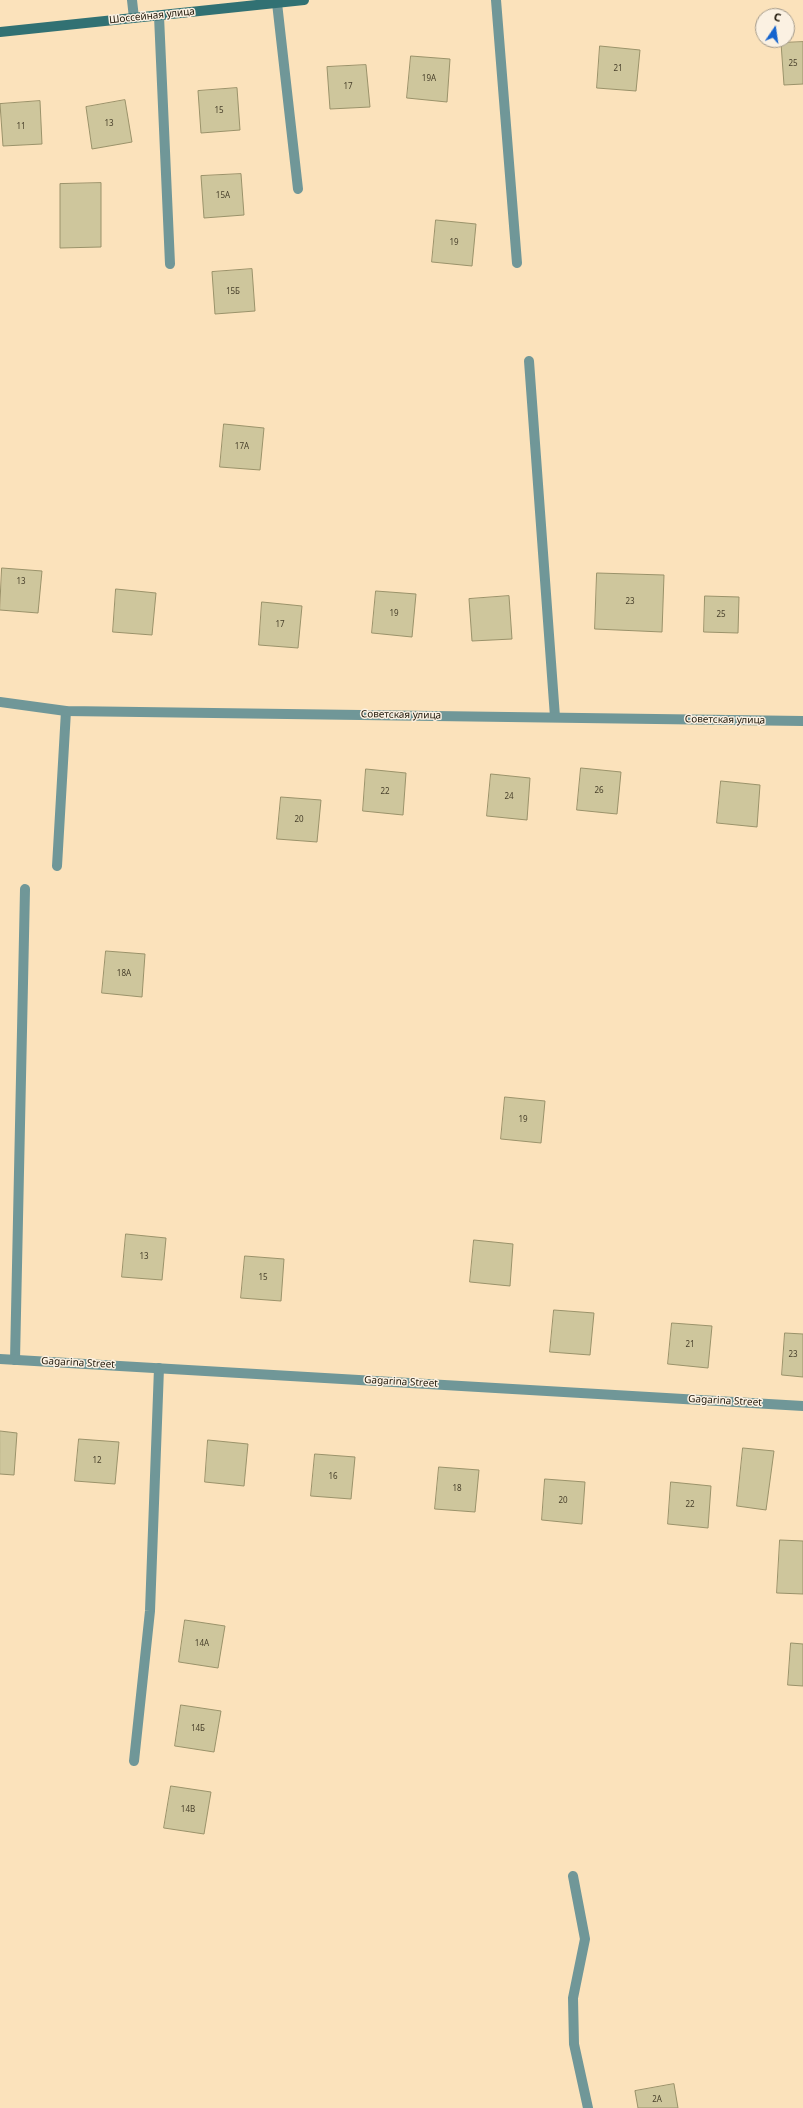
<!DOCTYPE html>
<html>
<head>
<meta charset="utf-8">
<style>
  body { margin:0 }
  #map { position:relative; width:803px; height:2108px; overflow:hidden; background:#fbe2bb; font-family:"Noto Sans",sans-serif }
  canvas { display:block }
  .north { position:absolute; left:755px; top:8px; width:40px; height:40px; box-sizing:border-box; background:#fbf1e2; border:1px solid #a2998a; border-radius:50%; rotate:13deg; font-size:11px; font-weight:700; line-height:16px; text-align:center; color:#1d1507 }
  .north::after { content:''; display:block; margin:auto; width:14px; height:18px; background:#1564ce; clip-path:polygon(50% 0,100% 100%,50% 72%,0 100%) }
</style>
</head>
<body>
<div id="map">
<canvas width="803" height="2108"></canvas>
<div class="north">С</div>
</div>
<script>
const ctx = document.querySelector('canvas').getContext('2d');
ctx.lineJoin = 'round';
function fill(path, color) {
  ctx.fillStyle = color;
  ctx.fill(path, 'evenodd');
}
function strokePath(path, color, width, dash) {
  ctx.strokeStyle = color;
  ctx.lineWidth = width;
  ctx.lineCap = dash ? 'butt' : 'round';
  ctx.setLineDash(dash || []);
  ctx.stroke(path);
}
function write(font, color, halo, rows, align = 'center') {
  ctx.font = font + ' "Noto Sans",sans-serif';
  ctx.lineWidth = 3;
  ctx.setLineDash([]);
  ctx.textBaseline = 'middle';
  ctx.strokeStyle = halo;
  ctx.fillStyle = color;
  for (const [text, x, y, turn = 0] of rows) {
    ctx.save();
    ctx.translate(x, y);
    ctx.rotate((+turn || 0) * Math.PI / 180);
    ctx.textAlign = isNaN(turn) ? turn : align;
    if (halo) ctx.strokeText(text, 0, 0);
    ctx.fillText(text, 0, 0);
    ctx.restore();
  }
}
const building = new Path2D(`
  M 803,42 L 803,84 L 784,85 L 781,43 Z
  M 600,46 L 640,50 L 636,91 L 597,88 Z
  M 411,56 L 450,59 L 447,102 L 407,98 Z
  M 366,65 L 370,107 L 330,109 L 327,67 Z
  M 237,88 L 240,130 L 201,133 L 198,91 Z
  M 125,100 L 132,142 L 92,149 L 86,107 Z
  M 40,101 L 42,144 L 3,146 L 0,104 Z
  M 241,174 L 244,215 L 204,218 L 201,176 Z
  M 101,183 L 101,247 L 60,248 L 60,184 Z
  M 436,220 L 476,224 L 472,266 L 432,262 Z
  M 252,269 L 255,311 L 215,314 L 212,272 Z
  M 224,424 L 264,428 L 260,470 L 220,467 Z
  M 2,568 L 42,571 L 38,613 L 0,610 Z
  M 597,573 L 664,575 L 662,632 L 595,629 Z
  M 116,589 L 156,593 L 152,635 L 113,632 Z
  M 376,591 L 416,594 L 412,637 L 372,633 Z
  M 509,596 L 512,639 L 472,641 L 469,599 Z
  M 705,596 L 739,597 L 738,633 L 704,632 Z
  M 262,602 L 302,606 L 298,648 L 259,645 Z
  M 581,768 L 621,772 L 617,814 L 577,810 Z
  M 366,769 L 406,773 L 403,815 L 363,811 Z
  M 491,774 L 530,778 L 527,820 L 487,816 Z
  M 721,781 L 760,785 L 757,827 L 717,823 Z
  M 281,797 L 321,800 L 317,842 L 277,839 Z
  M 106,951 L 145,954 L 142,997 L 102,993 Z
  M 505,1097 L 545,1101 L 541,1143 L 501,1139 Z
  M 126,1234 L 166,1238 L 162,1280 L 122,1277 Z
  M 474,1240 L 513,1244 L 510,1286 L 470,1282 Z
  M 245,1256 L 284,1259 L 281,1301 L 241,1298 Z
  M 554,1310 L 594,1313 L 590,1355 L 550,1352 Z
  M 672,1323 L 712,1326 L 708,1368 L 668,1364 Z
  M 785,1333 L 803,1334 L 803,1377 L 782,1375 Z
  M 0,1431 L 17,1433 L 14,1475 L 0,1474 Z
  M 79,1439 L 119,1442 L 115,1484 L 75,1481 Z
  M 208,1440 L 248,1444 L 244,1486 L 205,1482 Z
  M 743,1448 L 774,1451 L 766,1510 L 737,1506 Z
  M 315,1454 L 355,1457 L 351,1499 L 311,1496 Z
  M 439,1467 L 479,1470 L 475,1512 L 435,1509 Z
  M 545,1479 L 585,1482 L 582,1524 L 542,1520 Z
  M 671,1482 L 711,1486 L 708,1528 L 668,1524 Z
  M 780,1540 L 803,1541 L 803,1594 L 777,1593 Z
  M 185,1620 L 225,1626 L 218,1668 L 179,1662 Z
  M 791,1643 L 803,1644 L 803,1686 L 788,1685 Z
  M 181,1705 L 221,1711 L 214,1752 L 175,1746 Z
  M 171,1786 L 211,1792 L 204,1834 L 164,1828 Z
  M 674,2084 L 678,2108 L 638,2108 L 635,2091 Z`);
fill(building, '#cec69c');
strokePath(building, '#9a926a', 1);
strokePath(new Path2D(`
  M 496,0 L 517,263
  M 277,3 L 298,189
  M 159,16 L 170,264
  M 529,361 L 555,717
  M 57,866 L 66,711
  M 15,1360 L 25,889
  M 134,1761 L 150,1611 L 159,1368
  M 573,1876 L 585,1939 L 573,1998 L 574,2044 L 588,2108`), '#709798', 10);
strokePath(new Path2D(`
  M 132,0 L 134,18
  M 0,702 L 66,711 L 803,721
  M 0,1359 L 803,1406`), '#709798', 10);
strokePath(new Path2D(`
  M 0,32 L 304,0`), '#317173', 10);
write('8px', '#49412c', null, [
  ["25",793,64],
  ["21",618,69],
  ["19А",429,79],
  ["17",348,87],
  ["15",219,111],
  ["13",109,124],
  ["11",21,127],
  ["15А",223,196],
  ["19",454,243],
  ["15Б",233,292],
  ["17А",242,447],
  ["13",21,582],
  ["23",630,602],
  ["19",394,614],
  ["25",721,615],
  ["17",280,625],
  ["26",599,791],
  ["22",385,792],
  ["24",509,797],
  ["20",299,820],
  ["18А",124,974],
  ["19",523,1120],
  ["13",144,1257],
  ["15",263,1278],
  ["21",690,1345],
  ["23",793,1355],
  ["12",97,1461],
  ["16",333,1477],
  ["18",457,1489],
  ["20",563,1501],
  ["22",690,1505],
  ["14А",202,1644],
  ["14Б",198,1729],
  ["14В",188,1810],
  ["2А",657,2100]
]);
write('10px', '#1d1507', '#fbf1e2', [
  ["Шоссейная улица",152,16,-6],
  ["Советская улица",401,715,1],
  ["Советская улица",725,720,1],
  ["Gagarina Street",78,1363,3],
  ["Gagarina Street",401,1382,3],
  ["Gagarina Street",725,1401,3]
]);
</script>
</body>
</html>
